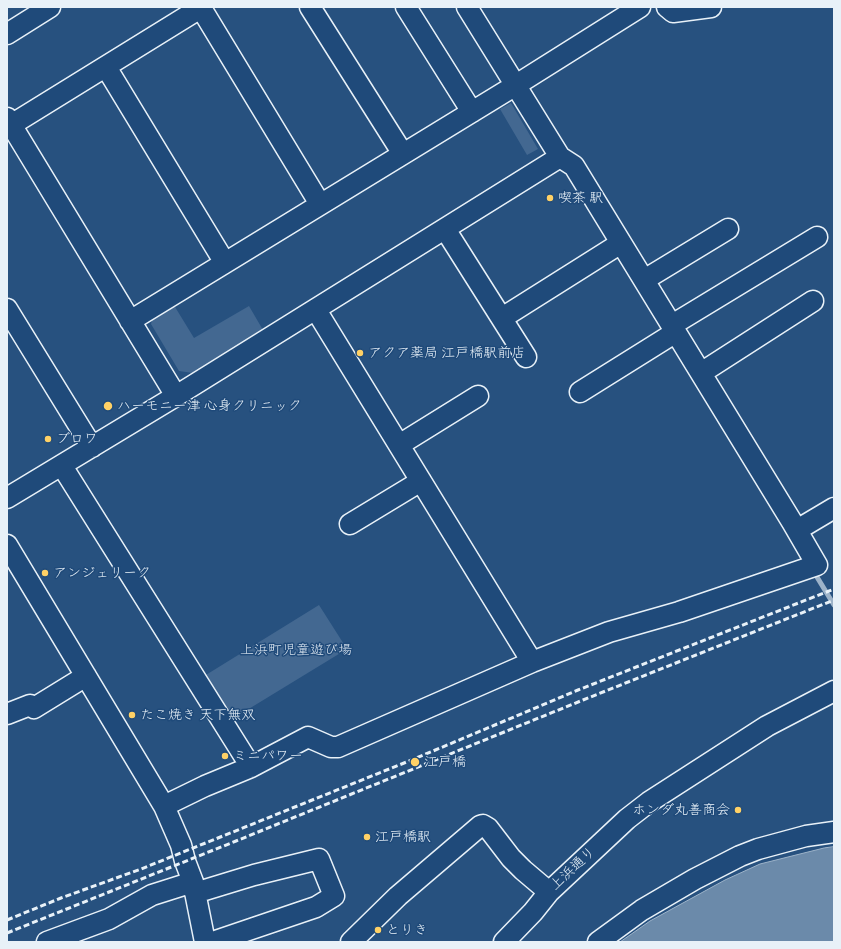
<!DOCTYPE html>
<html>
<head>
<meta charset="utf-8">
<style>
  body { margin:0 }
  #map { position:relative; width:841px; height:949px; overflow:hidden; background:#27517f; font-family:Itim,sans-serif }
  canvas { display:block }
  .frame { position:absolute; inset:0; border:8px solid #e8f1f8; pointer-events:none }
</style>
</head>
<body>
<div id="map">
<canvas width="841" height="949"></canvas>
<div class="frame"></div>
</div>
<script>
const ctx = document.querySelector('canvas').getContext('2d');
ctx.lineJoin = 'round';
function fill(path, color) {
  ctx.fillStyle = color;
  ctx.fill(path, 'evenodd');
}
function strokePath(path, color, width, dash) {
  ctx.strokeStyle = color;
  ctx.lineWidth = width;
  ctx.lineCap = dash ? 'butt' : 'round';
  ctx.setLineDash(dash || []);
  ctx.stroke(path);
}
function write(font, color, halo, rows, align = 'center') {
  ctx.font = font + ' Itim,"Klee One",sans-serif';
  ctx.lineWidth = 3;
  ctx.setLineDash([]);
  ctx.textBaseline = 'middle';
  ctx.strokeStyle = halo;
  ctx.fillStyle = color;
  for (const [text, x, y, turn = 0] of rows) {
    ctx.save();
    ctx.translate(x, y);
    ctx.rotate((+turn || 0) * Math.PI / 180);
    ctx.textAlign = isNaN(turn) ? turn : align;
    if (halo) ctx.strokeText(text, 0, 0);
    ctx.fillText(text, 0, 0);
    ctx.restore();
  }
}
fill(new Path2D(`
  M 511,103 L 538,149 L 527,155 L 500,109 Z
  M 172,302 L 194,338 L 249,306 L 263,330 L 193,373 L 179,371 L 151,324 L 154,313 Z
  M 319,605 L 347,649 L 229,721 L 201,678 Z`), '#436891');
const water = new Path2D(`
  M 834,847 L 834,942 L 620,942 L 650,921 L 725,880 L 760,864 L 824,848 Z`);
fill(water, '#6b8aaa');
strokePath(water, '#9db3c9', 1);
strokePath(new Path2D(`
  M 817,577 L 834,605`), '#9db3c9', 5);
const minor = new Path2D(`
  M 310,7 L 403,154
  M 406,7 L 472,112
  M 667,7 L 673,12 L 711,7
  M 201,8 L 320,204
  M 7,34 L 50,7
  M 106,67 L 225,263
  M 7,118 L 176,396
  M 11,125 L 202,7
  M 445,229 L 526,357
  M 644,280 L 728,229
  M 7,309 L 92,447
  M 316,310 L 532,662
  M 502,318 L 621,243
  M 130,321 L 516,85 L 640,7
  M 672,325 L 817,237
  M 701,373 L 813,301
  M 580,392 L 676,332
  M 399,445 L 478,396
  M 62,466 L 251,767
  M 7,498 L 176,396 L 560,157
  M 350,524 L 421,481
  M 797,530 L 834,508
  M 7,545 L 164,806 L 181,845 L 185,861 L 193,882 L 205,942
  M 7,714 L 30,705 L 34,708 L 86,676
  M 164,806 L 205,786 L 251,767 L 308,737 L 331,747 L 338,747 L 532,662 L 609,632 L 679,612 L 817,565 L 792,522 L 574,166 L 560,157 L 467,7
  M 195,893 L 254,875 L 319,859 L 334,896 L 316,907 L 213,942
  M 47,942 L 109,919 L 152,895 L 193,882
  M 351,942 L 398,896 L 480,826 L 483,825 L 488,828 L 511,858 L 523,870 L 549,892
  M 504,942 L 533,912 L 549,892 L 627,819 L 649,802 L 767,726 L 834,691
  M 598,942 L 642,910 L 695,879 L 740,856 L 758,849 L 806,836 L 834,832`);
strokePath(minor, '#e8f1f8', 23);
strokePath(minor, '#1f4a7a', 20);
strokePath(new Path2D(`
  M 7,920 L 61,898 L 141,869 L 414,759 L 578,690 L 834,589
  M 7,933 L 236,841 L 583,700 L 834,600`), '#e8f1f8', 3, [6, 3]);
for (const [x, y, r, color] of [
  [550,198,4,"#ffd166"],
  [360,353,4,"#ffd166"],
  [108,406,5,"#ffd166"],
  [48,439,4,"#ffd166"],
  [45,573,4,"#ffd166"],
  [132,715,4,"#ffd166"],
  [225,756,4,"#ffd166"],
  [415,762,5,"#ffd166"],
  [738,810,4,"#ffd166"],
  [367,837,4,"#ffd166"],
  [378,930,4,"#ffd166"]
]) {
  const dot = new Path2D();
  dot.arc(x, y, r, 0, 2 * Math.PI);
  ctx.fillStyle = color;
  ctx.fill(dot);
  strokePath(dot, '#1f4a7a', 1.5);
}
write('14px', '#e8f1f8', '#1f4a7a', [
  ["喫茶 駅",558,198],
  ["アクア薬局 江戸橋駅前店",368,353],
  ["ハーモニー津 心身クリニック",117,406],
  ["ブロワ",56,439],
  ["アンジェリーク",53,573],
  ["たこ焼き 天下無双",140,715],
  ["ミニパワー",233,756],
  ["江戸橋",424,762],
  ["ホンダ丸善商会",730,810,"right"],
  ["江戸橋駅",375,837],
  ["とりき",386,930]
], 'left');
write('14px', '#d8e3ee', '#1f4a7a', [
  ["上浜町児童遊び場",296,650]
]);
write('14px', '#e8f1f8', '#1f4a7a', [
  ["上浜通り",573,869,-43]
]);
</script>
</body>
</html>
